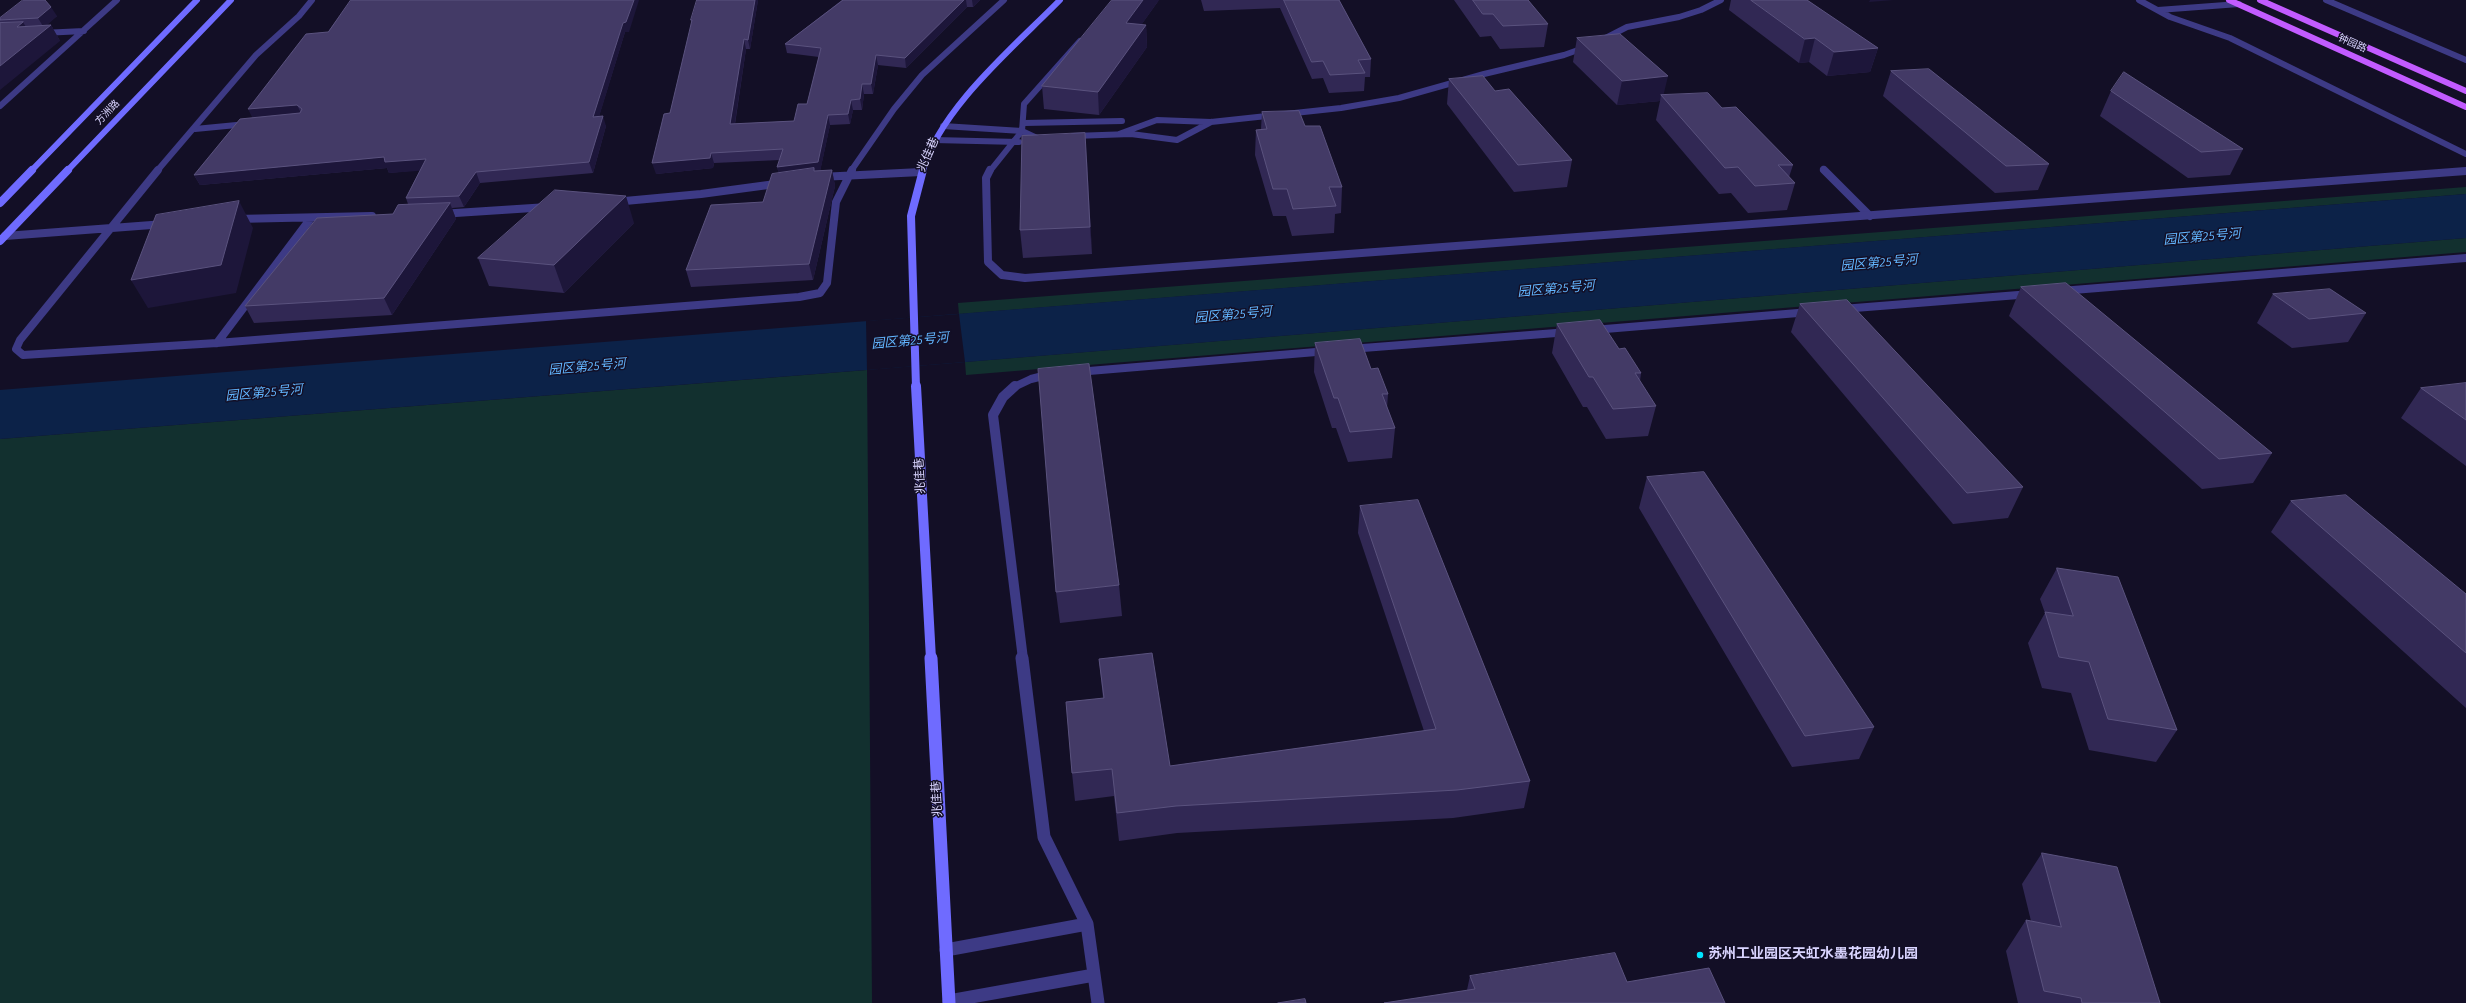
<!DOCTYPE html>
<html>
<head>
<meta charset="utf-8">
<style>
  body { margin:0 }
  canvas { display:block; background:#130f26 }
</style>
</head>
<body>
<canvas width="2466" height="1003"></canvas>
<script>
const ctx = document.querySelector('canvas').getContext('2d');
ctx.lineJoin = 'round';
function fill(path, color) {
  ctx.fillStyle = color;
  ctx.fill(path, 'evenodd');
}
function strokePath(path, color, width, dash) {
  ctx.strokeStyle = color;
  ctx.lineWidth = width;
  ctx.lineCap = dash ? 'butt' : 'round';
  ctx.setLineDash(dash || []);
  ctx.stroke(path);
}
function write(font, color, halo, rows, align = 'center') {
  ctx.font = font + ' "Source Sans 3","Noto Sans SC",sans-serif';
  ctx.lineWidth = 3;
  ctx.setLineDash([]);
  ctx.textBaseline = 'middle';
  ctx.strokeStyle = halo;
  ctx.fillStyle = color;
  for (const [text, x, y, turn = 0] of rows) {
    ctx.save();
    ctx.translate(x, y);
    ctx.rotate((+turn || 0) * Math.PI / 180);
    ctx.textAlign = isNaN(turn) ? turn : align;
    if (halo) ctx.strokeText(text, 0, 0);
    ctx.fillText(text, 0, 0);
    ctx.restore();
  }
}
fill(new Path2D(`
  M 2466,187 L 2466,194 L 959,314 L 958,303 Z
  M 2466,238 L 2466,252 L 966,375 L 965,362 Z
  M 867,370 L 872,1003 L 0,1003 L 0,439 Z`), '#12302f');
fill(new Path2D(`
  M 2466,194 L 2466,238 L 954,363 L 0,439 L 0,390 Z`), '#0c2248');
fill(new Path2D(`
  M 959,314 L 965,362 L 867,370 L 866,321 Z`), '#130f26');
strokePath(new Path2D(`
  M 1024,123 L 1122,121
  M 195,129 L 247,124
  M 1823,169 L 1825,171`), '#3d3a85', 6);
strokePath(new Path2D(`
  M 1824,170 L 1870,216`), '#3d3a85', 8);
strokePath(new Path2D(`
  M 2139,0 L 2170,17 L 2230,38 L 2466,154
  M 2326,0 L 2466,60
  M 2158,10 L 2239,4
  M 42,33 L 84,31
  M 0,106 L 117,0
  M 943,126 L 1022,131 L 1037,138
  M 1119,134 L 1157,120 L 1211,122 L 1341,108 L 1399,98 L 1484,74 L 1564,55 L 1592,45 L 1627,27 L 1679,17 L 1701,10 L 1721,0
  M 1073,136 L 1131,134 L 1177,140 L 1211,122
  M 934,140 L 1019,142
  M 157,171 L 256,55 L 299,16 L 312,0
  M 851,171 L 894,109 L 922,75 L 1004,0
  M 990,171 L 1022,131 L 1024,104 L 1080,41
  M 2463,171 L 2466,171`), '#3d3a85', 6);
strokePath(new Path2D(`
  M 158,170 L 20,340 L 16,349 L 23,355 L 217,343 L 799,297 L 820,293 L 827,283 L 836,202 L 852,170
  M 990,170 L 986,178 L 988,262 L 1002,275 L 1025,278 L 2466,171
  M 820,177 L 921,172
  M 614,202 L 701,194 L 783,183
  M 440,214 L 548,207
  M 236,219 L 372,216
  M 5,236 L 165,224
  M 2061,291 L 2466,258
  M 1842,309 L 2031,294
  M 1593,330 L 1810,312
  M 217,343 L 311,218
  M 1350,349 L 1569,332
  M 1077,372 L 1328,351
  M 1014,387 L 1031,379 L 1051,374`), '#3d3a85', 8);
strokePath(new Path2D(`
  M 1015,386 L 1003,397 L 993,415 L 1023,659`), '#3d3a85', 10);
strokePath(new Path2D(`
  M 1022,658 L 1044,837 L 1087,924 L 1098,1003
  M 946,950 L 1087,924
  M 949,1001 L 1094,975`), '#3d3a85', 13);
strokePath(new Path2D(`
  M 31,171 L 197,0
  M 67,171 L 231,0
  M 923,171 C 939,109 1015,46 1060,0`), '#6f6bff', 6);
strokePath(new Path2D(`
  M 0,203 L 32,170
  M 0,241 L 68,170
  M 916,387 L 911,216 L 923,170`), '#6f6bff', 8);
strokePath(new Path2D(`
  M 916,386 L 931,659`), '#6f6bff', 10);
strokePath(new Path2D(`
  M 931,658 L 949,1003`), '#6f6bff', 13);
strokePath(new Path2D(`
  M 2229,0 L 2466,107
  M 2260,0 L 2466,91`), '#c25bff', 6);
fill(new Path2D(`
  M 758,0 L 750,49 L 746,49 L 735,124 L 794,121 L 807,104 L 819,57 L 787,53 L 785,44 L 842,0 L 839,0 L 980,0 L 973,7 L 967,7 L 906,68 L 878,65 L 873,94 L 864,94 L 862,110 L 853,110 L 850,124 L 830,125 L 820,171 L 832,170 L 835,186 L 813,280 L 691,287 L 686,270 L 763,202 L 779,173 L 777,167 L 780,160 L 714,163 L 713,168 L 656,174 L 692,24 L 691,20 Z
  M 1159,0 L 1141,25 L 1146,25 L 1147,47 L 1099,115 L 1044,109 L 1042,86 Z
  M 1201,0 L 1339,0 L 1371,59 L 1370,77 L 1365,77 L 1364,91 L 1329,93 L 1323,78 L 1312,79 L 1280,8 L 1204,11 Z
  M 1454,0 L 1528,0 L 1548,24 L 1544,47 L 1500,49 L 1491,36 L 1480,37 Z
  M 1731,0 L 1807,0 L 1878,48 L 1870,72 L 1827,76 L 1809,62 L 1799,63 L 1729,10 Z
  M 57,16 L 46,25 L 51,25 L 60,41 L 0,23 L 0,18 Z
  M 328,32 L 629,32 L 625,32 L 599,116 L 606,126 L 593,173 L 480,183 L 464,207 L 452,208 L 456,219 L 392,315 L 254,323 L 245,306 L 393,214 L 408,204 L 406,198 L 420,170 L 389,173 L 387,168 L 200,185 L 194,175 L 252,118 Z
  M 1577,38 L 1664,95 L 1722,108 L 1793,165 L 1789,177 L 1795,183 L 1787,210 L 1748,213 L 1731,193 L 1719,194 L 1656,120 L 1660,101 L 1617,105 L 1573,62 Z
  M 1891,71 L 2049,164 L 2038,190 L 1995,193 L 1883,96 Z
  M 1449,79 L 1495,91 L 1572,160 L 1567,187 L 1514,192 L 1447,104 Z
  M 2111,91 L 2243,149 L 2230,175 L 2188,178 L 2100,116 Z
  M 1262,112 L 1305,126 L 1342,187 L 1341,213 L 1335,214 L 1334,233 L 1292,236 L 1286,216 L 1273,216 L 1255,155 L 1256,130 L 1261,129 Z
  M 1087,159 L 1092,254 L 1023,258 L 1020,230 Z
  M 634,223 L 564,293 L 489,286 L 478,258 Z
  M 2021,287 L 2272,453 L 2253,483 L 2202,489 L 2009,316 Z
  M 2273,294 L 2366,313 L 2348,342 L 2292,348 L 2257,323 Z
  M 1800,304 L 2023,487 L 2008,518 L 1953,524 L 1791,332 Z
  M 1557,324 L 1619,349 L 1641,373 L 1640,381 L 1656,406 L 1648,436 L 1606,439 L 1587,407 L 1583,407 L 1552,353 Z
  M 1315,343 L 1371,369 L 1388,394 L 1387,408 L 1395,428 L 1392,458 L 1348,462 L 1336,428 L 1332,428 L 1314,372 Z
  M 2466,383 L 2466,466 L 2401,418 L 2421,388 Z
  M 1647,477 L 1874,727 L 1859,759 L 1792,767 L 1639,508 Z
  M 2291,501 L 2466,594 L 2466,708 L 2271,532 Z
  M 1360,506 L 1530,781 L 1524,808 L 1453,818 L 1177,833 L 1119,841 L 1114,796 L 1075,801 L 1072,773 L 1103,698 L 1099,659 L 1170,766 L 1424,731 L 1358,533 Z
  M 2057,568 L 2177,730 L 2156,762 L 2089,750 L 2071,693 L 2042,688 L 2028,643 L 2045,613 L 2040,599 Z
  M 1119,585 L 1122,616 L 1060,623 L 1056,592 Z
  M 2042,853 L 2160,1003 L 2018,1003 L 2006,951 L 2026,920 L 2031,921 L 2022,884 Z
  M 1470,976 L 1627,982 L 1467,990 Z`), '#312854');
fill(new Path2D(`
  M 634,0 L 639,0 L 629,32 L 625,32 L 596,127 L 593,117 L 623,23 Z
  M 755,0 L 758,0 L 750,49 L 748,40 Z
  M 964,0 L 966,0 L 967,7 L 906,68 L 905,58 Z
  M 972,0 L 980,0 L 973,7 Z
  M 1143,0 L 1159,0 L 1127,45 L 1126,23 Z
  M 1870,0 L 1893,0 L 1869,2 Z
  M 51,7 L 57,16 L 44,28 L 38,18 Z
  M 23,22 L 32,38 L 17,27 Z
  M 51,25 L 60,41 L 0,90 L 0,66 Z
  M 1146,25 L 1147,47 L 1099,115 L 1098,92 Z
  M 1815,38 L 1809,62 L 1799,63 L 1805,39 Z
  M 744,39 L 746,49 L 733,135 L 730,124 Z
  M 1878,48 L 1870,72 L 1827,76 L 1834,52 Z
  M 876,55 L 878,65 L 873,94 L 871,84 Z
  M 1668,76 L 1663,97 L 1661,95 L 1660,101 L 1617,105 L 1622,81 Z
  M 862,84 L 864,94 L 862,110 L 860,99 Z
  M 851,100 L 853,110 L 850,124 L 848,114 Z
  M 297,105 L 302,115 L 253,119 L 248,109 Z
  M 828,115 L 830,125 L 820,172 L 780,178 L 777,167 Z
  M 603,116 L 606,126 L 593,173 L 589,162 Z
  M 1085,133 L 1087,159 L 1092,254 L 1090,227 Z
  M 711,153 L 714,163 L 713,168 L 656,174 L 652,163 Z
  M 384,157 L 426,159 L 430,170 L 389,173 L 387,168 L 200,185 L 194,175 Z
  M 832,170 L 835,186 L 813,280 L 809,264 Z
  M 476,172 L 480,183 L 464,207 L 459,196 Z
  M 626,196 L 634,223 L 564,293 L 554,265 Z
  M 239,201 L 253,228 L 236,293 L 148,308 L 131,280 Z
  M 450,203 L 456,219 L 392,315 L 384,298 Z`), '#1d163a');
const building = new Path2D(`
  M 23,0 L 45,0 L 51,7 L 38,18 L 0,20 L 0,18 Z
  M 351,0 L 634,0 L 626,22 L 623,23 L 593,117 L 603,116 L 589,162 L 476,172 L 459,196 L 406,198 L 426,159 L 385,162 L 384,157 L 194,175 L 240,119 L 300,113 L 302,109 L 297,105 L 248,109 L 306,34 L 328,32 Z
  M 697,0 L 755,0 L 748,40 L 744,39 L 730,124 L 794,121 L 798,104 L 807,104 L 821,48 L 785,44 L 843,0 L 964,0 L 905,58 L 876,55 L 871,84 L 862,84 L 860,99 L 851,100 L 848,114 L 828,115 L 818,162 L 777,167 L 783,149 L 711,153 L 710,158 L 652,163 L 664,114 L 670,113 L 692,20 L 691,20 Z
  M 1112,0 L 1143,0 L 1126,23 L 1146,25 L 1098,92 L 1042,86 Z
  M 1284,0 L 1339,0 L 1371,59 L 1358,60 L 1365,73 L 1330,75 L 1323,61 L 1312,62 Z
  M 1473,0 L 1528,0 L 1548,24 L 1503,26 L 1493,14 L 1483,14 Z
  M 1751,0 L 1807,0 L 1878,48 L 1834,52 L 1815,38 L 1805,39 Z
  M 23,22 L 17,27 L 51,25 L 0,66 L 0,23 Z
  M 1620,34 L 1668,76 L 1622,81 L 1577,38 Z
  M 1929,69 L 2049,164 L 2006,166 L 1891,71 Z
  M 2124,72 L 2243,149 L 2201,152 L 2111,91 Z
  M 1483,76 L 1495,91 L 1509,89 L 1572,160 L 1518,165 L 1449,79 Z
  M 1708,93 L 1722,108 L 1736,107 L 1793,165 L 1778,165 L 1795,183 L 1755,186 L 1738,167 L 1725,168 L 1661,95 Z
  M 1299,111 L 1305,126 L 1320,126 L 1342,187 L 1329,187 L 1336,206 L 1293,209 L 1287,189 L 1273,189 L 1256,130 L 1267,129 L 1262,112 Z
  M 1085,133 L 1090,227 L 1020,230 L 1022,136 Z
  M 814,168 L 814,171 L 832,170 L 809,264 L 686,270 L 711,205 L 763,202 L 772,174 Z
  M 555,190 L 626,196 L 554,265 L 478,258 Z
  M 239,201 L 221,265 L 131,280 L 156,215 Z
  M 450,203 L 384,298 L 245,306 L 317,218 L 393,214 L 398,205 Z
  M 2066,283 L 2272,453 L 2219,459 L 2021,287 Z
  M 2330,289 L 2366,313 L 2309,319 L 2273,294 Z
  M 1847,300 L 2023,487 L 1967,493 L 1800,304 Z
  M 1600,320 L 1619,349 L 1625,348 L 1641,373 L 1635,373 L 1656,406 L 1613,409 L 1593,377 L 1589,377 L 1557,324 Z
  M 1360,339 L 1371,369 L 1378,368 L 1388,394 L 1382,394 L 1395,428 L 1350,432 L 1338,398 L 1334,398 L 1315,343 Z
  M 1089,364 L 1119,585 L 1056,592 L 1038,369 Z
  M 2466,383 L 2466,420 L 2421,388 Z
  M 1704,472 L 1874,727 L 1805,736 L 1647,477 Z
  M 2346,495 L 2466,594 L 2466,653 L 2291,501 Z
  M 1418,500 L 1530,781 L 1457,790 L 1176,806 L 1117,813 L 1112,769 L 1072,773 L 1066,702 L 1104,698 L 1099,659 L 1152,653 L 1170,766 L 1436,729 L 1360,506 Z
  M 2057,568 L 2118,577 L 2177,730 L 2108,719 L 2089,662 L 2059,657 L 2045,612 L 2073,616 Z
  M 2042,853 L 2117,867 L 2160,1003 L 2082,1003 L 2081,998 L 2044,991 L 2026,920 L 2061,927 Z
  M 1615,953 L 1627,982 L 1709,968 L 1725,1003 L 1384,1003 L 1475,989 L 1470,976 Z
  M 1305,999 L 1306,1003 L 1278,1003 Z`);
fill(building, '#433a66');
strokePath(building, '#5a527e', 1);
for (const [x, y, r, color] of [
  [1700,955,4,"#00e5ff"]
]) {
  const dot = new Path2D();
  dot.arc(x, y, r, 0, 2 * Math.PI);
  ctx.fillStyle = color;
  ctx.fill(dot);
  strokePath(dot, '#130f26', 1.5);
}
write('10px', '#d9d4ff', '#130f26', [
  ["钟园路",2352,44,24],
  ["方洲路",108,113,-46]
]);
write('12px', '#d9d4ff', '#130f26', [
  ["兆佳巷",929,155,-66],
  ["兆佳巷",921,476,-93],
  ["兆佳巷",938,799,-93]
]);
write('italic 13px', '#62b6ff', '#130f26', [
  ["园区第25号河",2202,238,-5],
  ["园区第25号河",1879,264,-5],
  ["园区第25号河",1556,290,-5],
  ["园区第25号河",1233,316,-5],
  ["园区第25号河",910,342,-5],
  ["园区第25号河",587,368,-5],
  ["园区第25号河",264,394,-5]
]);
write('bold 14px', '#d9d4ff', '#130f26', [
  ["苏州工业园区天虹水墨花园幼儿园",1708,955]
], 'left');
</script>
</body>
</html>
